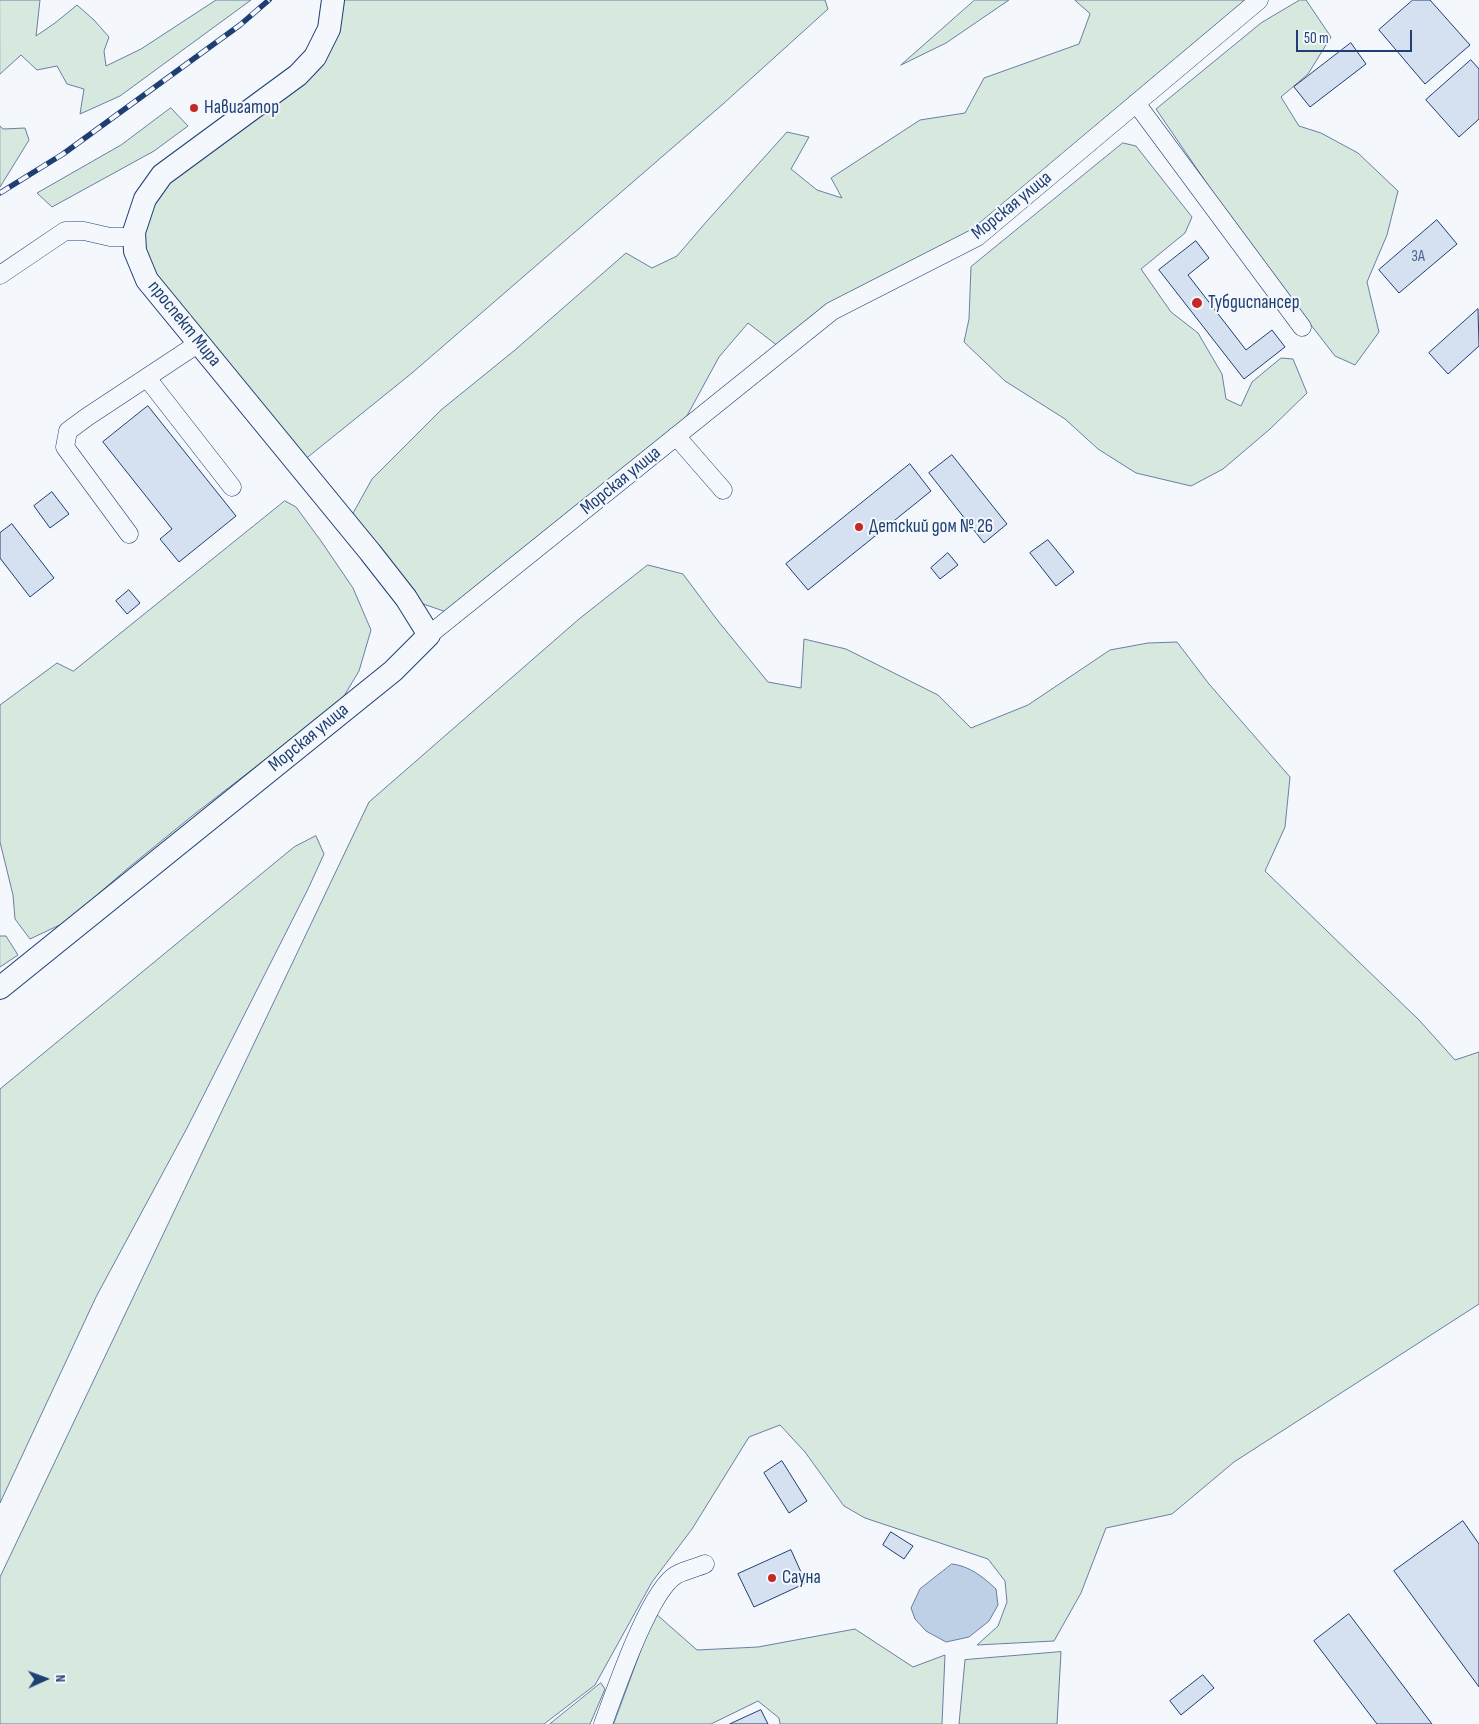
<!DOCTYPE html>
<html>
<head>
<meta charset="utf-8">
<style>
  body { margin:0 }
  #map { position:relative; width:1479px; height:1724px; overflow:hidden; background:#f4f7fb; font-family:"Sofia Sans Condensed",sans-serif }
  canvas { display:block }
  .north { position:absolute; left:20px; top:1654px; width:50px; height:50px; -webkit-text-stroke:4px #f4f7fb; paint-order:stroke; rotate:88deg; font-size:14px; font-weight:700; line-height:20px; text-align:center; color:#1d3f73 }
  .north::after { content:''; display:block; margin:auto; width:18px; height:22px; background:#1d3f73; clip-path:polygon(50% 0,100% 100%,50% 72%,0 100%) }
  .scale { position:absolute; left:1296px; top:30px; width:116px; height:22px; box-sizing:border-box; border:2px solid #1d3f73; border-top:0; padding-left:6px; font-size:15px; line-height:18px; white-space:nowrap; color:#1d3f73; -webkit-text-stroke:4px #f4f7fb; paint-order:stroke }
</style>
</head>
<body>
<div id="map">
<canvas width="1479" height="1724"></canvas>
<div class="north">N</div>
<div class="scale">50 m</div>
</div>
<script>
const ctx = document.querySelector('canvas').getContext('2d');
ctx.lineJoin = 'round';
function fill(path, color) {
  ctx.fillStyle = color;
  ctx.fill(path, 'evenodd');
}
function strokePath(path, color, width, dash) {
  ctx.strokeStyle = color;
  ctx.lineWidth = width;
  ctx.lineCap = dash ? 'butt' : 'round';
  ctx.setLineDash(dash || []);
  ctx.stroke(path);
}
function write(font, color, halo, rows, align = 'center') {
  ctx.font = font + ' "Sofia Sans Condensed",sans-serif';
  ctx.lineWidth = 4;
  ctx.setLineDash([]);
  ctx.textBaseline = 'middle';
  ctx.strokeStyle = halo;
  ctx.fillStyle = color;
  for (const [text, x, y, turn = 0] of rows) {
    ctx.save();
    ctx.translate(x, y);
    ctx.rotate((+turn || 0) * Math.PI / 180);
    ctx.textAlign = isNaN(turn) ? turn : align;
    if (halo) ctx.strokeText(text, 0, 0);
    ctx.fillText(text, 0, 0);
    ctx.restore();
  }
}
const green = new Path2D(`
  M 0,0 L 40,0 L 36,36 L 55,23 L 77,5 L 94,20 L 109,37 L 104,51 L 106,66 L 141,49 L 216,0 L 251,0 L 120,96 L 80,114 L 84,89 L 67,84 L 57,66 L 37,70 L 21,55 L 0,74 Z
  M 333,0 L 825,0 L 828,9 L 723,104 L 412,373 L 298,465 L 135,251 L 145,199 L 298,75 Z
  M 975,0 L 1009,0 L 946,43 L 901,65 Z
  M 1075,0 L 1259,0 L 977,237 L 832,311 L 783,350 L 748,323 L 719,357 L 676,436 L 455,615 L 406,598 L 347,524 L 372,479 L 441,410 L 515,350 L 626,253 L 652,268 L 677,256 L 707,221 L 787,132 L 809,137 L 791,169 L 817,190 L 842,198 L 831,178 L 920,120 L 965,113 L 984,78 L 1079,44 L 1090,14 Z
  M 1300,0 L 1306,0 L 1331,37 L 1308,74 L 1281,97 L 1299,126 L 1321,133 L 1358,153 L 1398,191 L 1387,235 L 1367,282 L 1379,332 L 1355,365 L 1335,356 L 1249,245 L 1156,109 L 1261,23 Z
  M 171,108 L 188,126 L 154,151 L 52,207 L 37,193 L 121,145 Z
  M 0,126 L 3,129 L 25,128 L 29,140 L 0,187 Z
  M 1123,143 L 1136,146 L 1192,217 L 1185,233 L 1141,269 L 1171,312 L 1198,333 L 1222,374 L 1226,399 L 1241,406 L 1252,382 L 1281,358 L 1293,359 L 1307,393 L 1270,429 L 1223,469 L 1191,486 L 1136,473 L 1098,449 L 1065,419 L 1005,381 L 964,342 L 969,319 L 971,267 Z
  M 285,501 L 296,507 L 321,541 L 353,588 L 371,630 L 359,671 L 341,701 L 192,816 L 127,869 L 66,922 L 30,939 L 15,919 L 13,895 L 0,842 L 0,705 L 57,663 L 73,671 Z
  M 648,565 L 683,574 L 718,621 L 768,682 L 801,688 L 804,639 L 846,649 L 938,695 L 971,728 L 1028,705 L 1110,650 L 1148,643 L 1177,642 L 1209,684 L 1290,777 L 1285,827 L 1265,871 L 1419,1020 L 1455,1060 L 1479,1052 L 1479,1304 L 1234,1462 L 1172,1514 L 1106,1528 L 1081,1593 L 1054,1641 L 977,1645 L 998,1626 L 1007,1602 L 1005,1581 L 988,1559 L 865,1518 L 844,1506 L 805,1452 L 780,1425 L 749,1437 L 692,1529 L 652,1582 L 595,1685 L 544,1724 L 0,1724 L 0,1577 L 369,802 L 579,619 Z
  M 316,836 L 324,854 L 308,889 L 187,1128 L 96,1297 L 0,1503 L 0,1089 L 294,847 Z
  M 0,936 L 6,936 L 18,955 L 0,967 Z
  M 655,1613 L 697,1650 L 758,1647 L 855,1629 L 913,1667 L 945,1655 L 942,1724 L 780,1724 L 779,1718 L 758,1701 L 711,1724 L 614,1724 Z
  M 1061,1652 L 1057,1724 L 959,1724 L 965,1660 Z
  M 601,1683 L 605,1689 L 590,1724 L 550,1724 Z`);
fill(green, '#d7e8df');
strokePath(green, '#687fa3', 1);
const water = new Path2D(`
  M 952,1564 C 970,1566 983,1577 996,1589 L 998,1605 L 989,1621 L 969,1637 L 946,1642 L 926,1631 L 915,1619 L 911,1608 L 920,1589 Z`);
fill(water, '#bed0e5');
strokePath(water, '#687fa3', 1);
const building = new Path2D(`
  M 1413,0 L 1430,0 L 1470,45 L 1425,84 L 1379,30 Z
  M 1351,43 L 1366,64 L 1310,107 L 1294,87 Z
  M 1471,60 L 1479,69 L 1479,119 L 1459,137 L 1426,100 Z
  M 1437,220 L 1457,244 L 1399,293 L 1379,270 Z
  M 1196,241 L 1209,258 L 1188,275 L 1246,350 L 1272,330 L 1285,347 L 1244,379 L 1159,270 Z
  M 1478,309 L 1479,346 L 1448,374 L 1429,353 Z
  M 148,406 L 236,516 L 179,562 L 160,539 L 172,529 L 103,442 Z
  M 952,455 L 1007,524 L 984,543 L 929,473 Z
  M 910,464 L 931,491 L 808,590 L 786,564 Z
  M 52,492 L 69,514 L 50,528 L 34,506 Z
  M 12,524 L 54,578 L 30,597 L 0,558 L 0,533 Z
  M 1048,540 L 1074,572 L 1056,586 L 1030,553 Z
  M 948,553 L 958,565 L 940,579 L 931,568 Z
  M 129,590 L 140,603 L 127,614 L 116,601 Z
  M 782,1461 L 807,1501 L 789,1513 L 764,1473 Z
  M 1463,1521 L 1479,1544 L 1479,1687 L 1394,1571 Z
  M 891,1532 L 913,1546 L 904,1559 L 883,1545 Z
  M 791,1550 L 806,1583 L 754,1607 L 738,1574 Z
  M 1349,1614 L 1432,1724 L 1377,1724 L 1314,1641 Z
  M 1203,1675 L 1214,1688 L 1181,1715 L 1170,1701 Z
  M 761,1710 L 768,1724 L 730,1724 Z`);
fill(building, '#d5e0f0');
strokePath(building, '#1d3f73', 1);
const minor = new Path2D(`
  M 1136,103 L 1302,327
  M 0,275 L 65,231 L 84,231 L 110,237 L 135,237
  M 147,378 L 232,487
  M 676,436 L 723,490
  M 129,534 L 65,447 L 68,431 L 87,417 L 199,343
  M 429,635 L 832,311 L 977,237 L 1259,0
  M 603,1724 C 615,1692 649,1591 676,1575 C 685,1570 696,1568 705,1564`);
const major = new Path2D(`
  M 0,988 L 393,671 L 429,635 L 406,598 L 370,552 L 147,280 L 135,251 L 134,232 L 145,199 L 162,175 L 298,75 L 315,57 L 329,29 L 333,0`);
strokePath(minor, '#1d3f73', 19);
strokePath(major, '#1d3f73', 24);
strokePath(minor, '#f4f7fb', 18);
strokePath(major, '#f4f7fb', 22);
const rail = new Path2D(`
  M 0,193 L 63,154 L 240,25 L 269,0`);
strokePath(rail, '#1d3f73', 5.5);
strokePath(rail, '#f4f7fb', 4, [11]);
for (const [x, y, r, color] of [
  [194,108,5,"#c62828"],
  [1197,303,6,"#c62828"],
  [859,527,5,"#c62828"],
  [772,1578,5,"#c62828"]
]) {
  const dot = new Path2D();
  dot.arc(x, y, r, 0, 2 * Math.PI);
  ctx.fillStyle = color;
  ctx.fill(dot);
  strokePath(dot, '#f4f7fb', 2);
}
write('16px', '#4b6792', null, [
  ["3А",1418,257]
]);
write('19px', '#1d3f73', '#f4f7fb', [
  ["Навигатор",204,108],
  ["Тубдиспансер",1208,303],
  ["Детский дом № 26",869,527],
  ["Сауна",782,1578]
], 'left');
write('19px', '#1d3f73', '#f4f7fb', [
  ["Морская улица",1012,206,-39],
  ["проспект Мира",184,324,51],
  ["Морская улица",621,481,-39],
  ["Морская улица",309,738,-39]
]);
</script>
</body>
</html>
